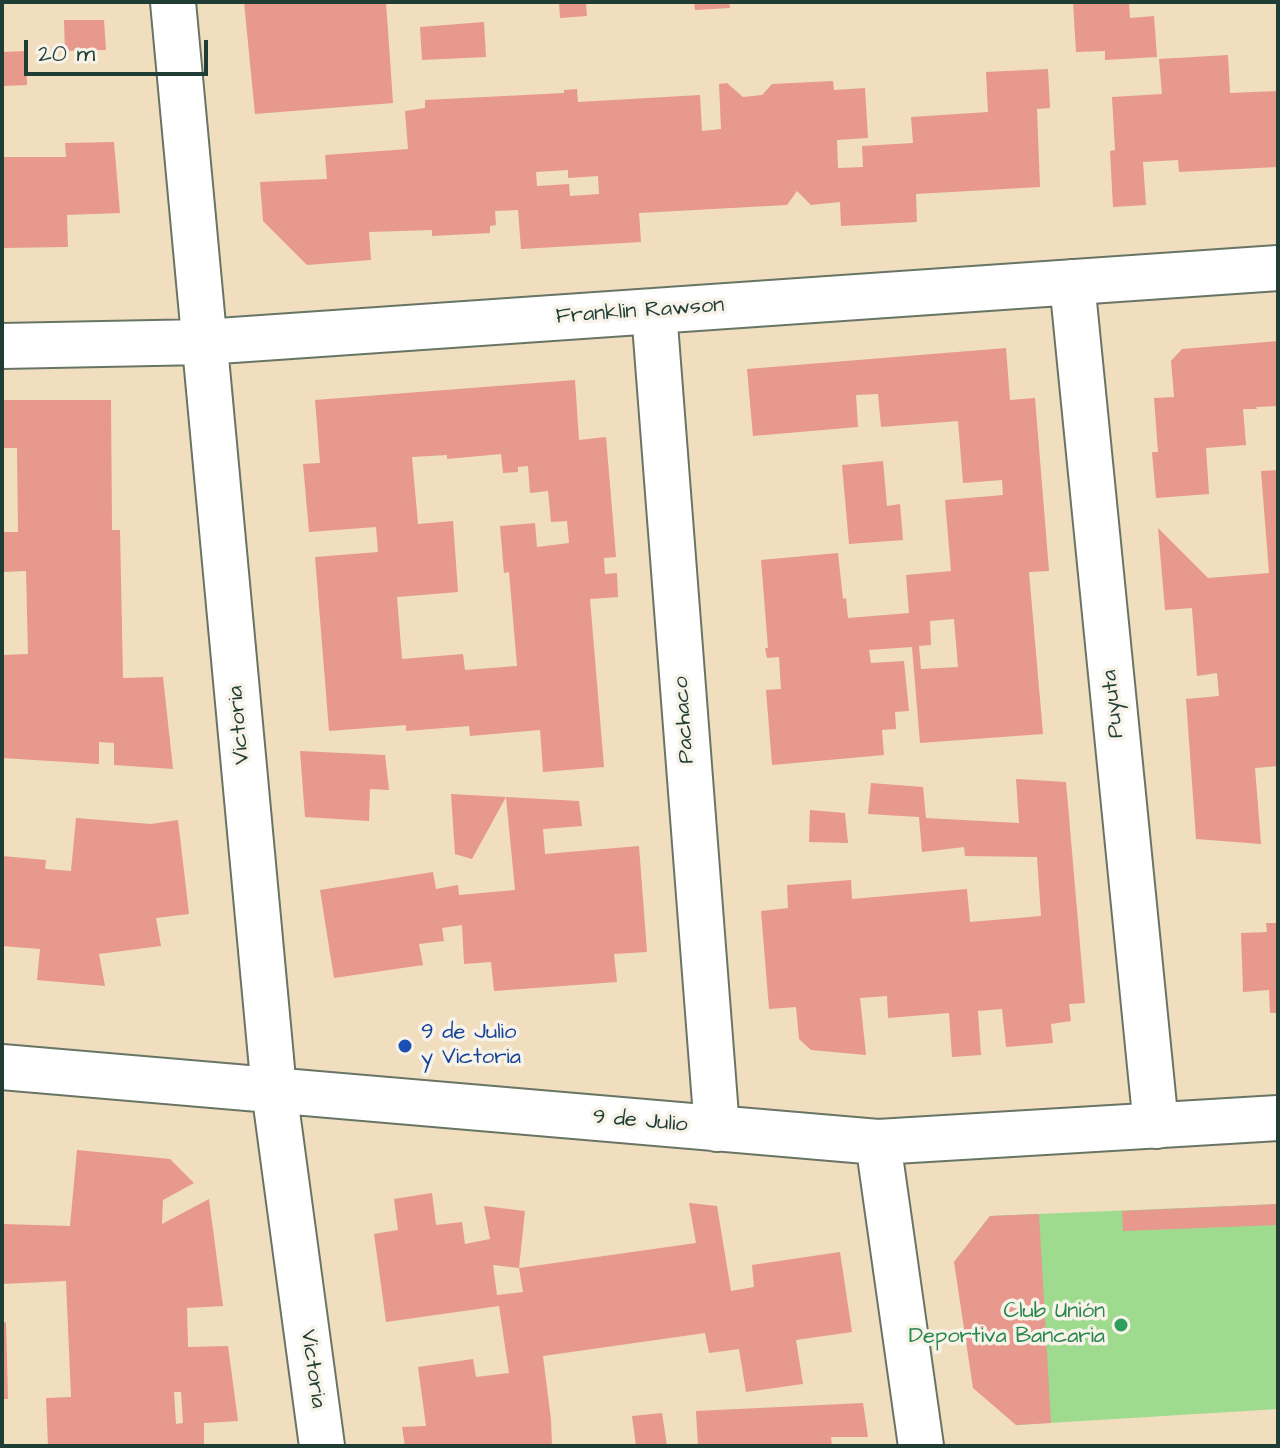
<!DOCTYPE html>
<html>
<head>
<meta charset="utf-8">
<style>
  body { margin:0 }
  #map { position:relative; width:1280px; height:1448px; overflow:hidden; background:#f0debf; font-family:"Architects Daughter",sans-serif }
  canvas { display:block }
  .frame { position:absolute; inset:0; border:4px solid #1f3d34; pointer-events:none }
  .scale { position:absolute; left:24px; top:40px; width:184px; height:36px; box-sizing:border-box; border:4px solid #1f3d34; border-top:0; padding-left:10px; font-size:24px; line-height:28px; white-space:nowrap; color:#1f3d34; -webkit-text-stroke:6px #f7f3e8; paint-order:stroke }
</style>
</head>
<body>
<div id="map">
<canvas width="1280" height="1448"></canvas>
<div class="frame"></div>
<div class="scale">20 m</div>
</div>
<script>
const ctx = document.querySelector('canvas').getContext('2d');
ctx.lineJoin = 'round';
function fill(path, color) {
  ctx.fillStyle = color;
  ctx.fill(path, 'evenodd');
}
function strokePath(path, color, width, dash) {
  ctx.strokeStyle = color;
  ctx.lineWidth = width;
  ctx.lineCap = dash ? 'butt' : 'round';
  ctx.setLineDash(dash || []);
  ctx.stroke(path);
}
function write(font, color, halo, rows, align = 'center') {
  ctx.font = font + ' "Architects Daughter",sans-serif';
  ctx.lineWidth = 7;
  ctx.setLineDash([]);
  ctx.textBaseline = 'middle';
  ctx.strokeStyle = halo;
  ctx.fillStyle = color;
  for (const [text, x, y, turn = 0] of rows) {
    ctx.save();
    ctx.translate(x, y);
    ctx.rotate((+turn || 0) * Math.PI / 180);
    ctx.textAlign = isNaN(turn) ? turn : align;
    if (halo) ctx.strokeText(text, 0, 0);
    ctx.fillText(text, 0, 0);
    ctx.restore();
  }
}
fill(new Path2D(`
  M 1278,1204 L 1278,1409 L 1016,1425 L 954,1262 L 990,1216 Z`), '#9edb8f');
fill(new Path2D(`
  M 244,2 L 386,2 L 393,103 L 255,114 Z
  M 559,2 L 586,2 L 587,16 L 560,18 Z
  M 694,2 L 729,2 L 730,8 L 695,10 Z
  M 1073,2 L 1129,2 L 1130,18 L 1154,16 L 1157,57 L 1105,60 L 1105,51 L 1076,52 Z
  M 64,20 L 104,20 L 106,50 L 65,51 Z
  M 484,22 L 486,57 L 422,60 L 420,27 Z
  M 26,51 L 27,85 L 2,86 L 2,52 Z
  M 1228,55 L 1230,93 L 1278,91 L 1278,167 L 1179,172 L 1178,160 L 1143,162 L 1146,205 L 1113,207 L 1110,151 L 1115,150 L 1112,97 L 1162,94 L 1159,59 Z
  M 1048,69 L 1050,108 L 1037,109 L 1040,187 L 916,194 L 917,222 L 841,226 L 840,202 L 811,205 L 797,191 L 787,205 L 639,213 L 641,242 L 521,249 L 518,210 L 495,211 L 496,225 L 490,226 L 490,233 L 432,236 L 432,230 L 369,232 L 371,260 L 307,265 L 263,221 L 260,182 L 327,179 L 325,155 L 408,149 L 405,111 L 425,108 L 425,100 L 564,93 L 564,90 L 577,89 L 578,102 L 700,95 L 702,131 L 721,129 L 719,84 L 727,83 L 743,97 L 762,95 L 772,84 L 833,81 L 834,90 L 865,88 L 868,138 L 837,140 L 838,168 L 863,167 L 862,146 L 913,143 L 911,117 L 988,112 L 986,72 ZM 568,170 L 568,178 L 598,176 L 599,194 L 570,196 L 569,184 L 537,186 L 536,172 Z
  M 114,142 L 120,213 L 67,215 L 68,247 L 2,248 L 2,157 L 66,157 L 65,143 Z
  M 1278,341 L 1278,406 L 1256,407 L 1257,409 L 1243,409 L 1246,445 L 1206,448 L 1209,494 L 1156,498 L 1152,452 L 1158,452 L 1154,398 L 1174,397 L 1171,361 L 1182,349 Z
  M 1006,348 L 1010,400 L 1035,398 L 1049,571 L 1029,572 L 1043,734 L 920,743 L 912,647 L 869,650 L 871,663 L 904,661 L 909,711 L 895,712 L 896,729 L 882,730 L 884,755 L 772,765 L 766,690 L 781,689 L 779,657 L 767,658 L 765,648 L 768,648 L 761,560 L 838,553 L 843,599 L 846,598 L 848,618 L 909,613 L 906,575 L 951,571 L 945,500 L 1003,495 L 1002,480 L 963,483 L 958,421 L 881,427 L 878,394 L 856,395 L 858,427 L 753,436 L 747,369 ZM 954,619 L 958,667 L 921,669 L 919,646 L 931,645 L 930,621 Z
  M 575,380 L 579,440 L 606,437 L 616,557 L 604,558 L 605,574 L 617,573 L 618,597 L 590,599 L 604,767 L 543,772 L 540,730 L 470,736 L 469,726 L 406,731 L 406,725 L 329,731 L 315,557 L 378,552 L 376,527 L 309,532 L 303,464 L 320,463 L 315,400 ZM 501,454 L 503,473 L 518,472 L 518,467 L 528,466 L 530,493 L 548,491 L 551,522 L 567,521 L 569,543 L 537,547 L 535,523 L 500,526 L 504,573 L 509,572 L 517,666 L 465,670 L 463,654 L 402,659 L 397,597 L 458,592 L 453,521 L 418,524 L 412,457 L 447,455 L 447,459 Z
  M 2,400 L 111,400 L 112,530 L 120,530 L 123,678 L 163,677 L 173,769 L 114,765 L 114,743 L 99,742 L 99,764 L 2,758 L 2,655 L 28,654 L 26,571 L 2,572 L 2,532 L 18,532 L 17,448 L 2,448 Z
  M 883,461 L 887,506 L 900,504 L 903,540 L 849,544 L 842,465 Z
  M 1278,470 L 1278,766 L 1255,768 L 1261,844 L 1196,839 L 1186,699 L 1219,696 L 1217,673 L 1197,676 L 1192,608 L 1165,610 L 1158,528 L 1208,578 L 1269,573 L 1261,471 Z
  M 300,751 L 385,755 L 389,790 L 370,789 L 369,821 L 305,817 Z
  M 1016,779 L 1066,782 L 1085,1003 L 1069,1004 L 1071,1021 L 1051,1024 L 1053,1043 L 1006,1047 L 1002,1009 L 978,1011 L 981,1055 L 952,1057 L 949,1013 L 888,1018 L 887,996 L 860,998 L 866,1055 L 811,1050 L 799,1039 L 796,1007 L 769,1009 L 761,911 L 788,908 L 787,885 L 851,880 L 852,899 L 967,889 L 970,922 L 1041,916 L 1037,857 L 965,856 L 964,847 L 922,852 L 919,817 L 868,814 L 871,783 L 923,787 L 926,818 L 1019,823 Z
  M 451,794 L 506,797 L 472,859 L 455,854 Z
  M 506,797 L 579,801 L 582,826 L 543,829 L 545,854 L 639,846 L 647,952 L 614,954 L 617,982 L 494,991 L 491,962 L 464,964 L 462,925 L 442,928 L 444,941 L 419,944 L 423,965 L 334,978 L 320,890 L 433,872 L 436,889 L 458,885 L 459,895 L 515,890 Z
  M 810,810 L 845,813 L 848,843 L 809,842 Z
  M 76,818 L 151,824 L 178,820 L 189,914 L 156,918 L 161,946 L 99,954 L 105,986 L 37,980 L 40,949 L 2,946 L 2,856 L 46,860 L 45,869 L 71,871 Z
  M 1266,923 L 1278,923 L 1278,1013 L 1270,1013 L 1269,990 L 1243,992 L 1241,933 L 1267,932 Z
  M 77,1150 L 170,1159 L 194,1183 L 163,1200 L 162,1224 L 209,1199 L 223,1306 L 187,1308 L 188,1347 L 228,1346 L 238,1421 L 204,1423 L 204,1446 L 48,1446 L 46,1398 L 71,1397 L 66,1281 L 2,1284 L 2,1224 L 70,1226 ZM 174,1392 L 181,1392 L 183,1423 L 176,1424 Z
  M 432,1193 L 436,1225 L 462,1222 L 465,1244 L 490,1239 L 484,1206 L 525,1211 L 519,1268 L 493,1265 L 497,1295 L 523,1292 L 519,1268 L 696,1243 L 689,1203 L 717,1206 L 731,1291 L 754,1287 L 752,1265 L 840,1252 L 852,1332 L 796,1340 L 803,1384 L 746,1392 L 739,1349 L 709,1353 L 705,1333 L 543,1356 L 551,1420 L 552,1446 L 405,1446 L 402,1427 L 426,1426 L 418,1367 L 473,1359 L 476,1377 L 509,1373 L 499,1306 L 386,1322 L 374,1234 L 398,1230 L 394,1199 Z
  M 1278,1204 L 1278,1225 L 1123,1231 L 1122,1211 Z
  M 1039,1214 L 1051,1423 L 1016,1425 L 973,1388 L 954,1262 L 990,1216 Z
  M 6,1322 L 8,1399 L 2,1399 L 2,1323 Z
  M 863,1403 L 868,1437 L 831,1437 L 832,1446 L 698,1446 L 696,1411 Z
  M 662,1413 L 667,1446 L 636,1446 L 632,1416 Z`), '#e6998c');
const street = new Path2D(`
  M 173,2 L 274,1090 L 322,1446
  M 1072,282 L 1156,1126
  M 654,311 L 717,1129
  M 2,346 L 204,342 L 1278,268
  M 2,1067 L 878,1142 L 1278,1118
  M 878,1142 L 921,1446`);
strokePath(street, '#687565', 48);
strokePath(street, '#fff', 44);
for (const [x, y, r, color] of [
  [405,1046,8,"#1a4fb4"],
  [1121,1325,8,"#2e9e5b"]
]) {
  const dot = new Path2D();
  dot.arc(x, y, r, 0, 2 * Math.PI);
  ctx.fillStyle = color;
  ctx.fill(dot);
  strokePath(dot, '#f7f3e8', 3);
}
write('22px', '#1f3d34', '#f7f3e8', [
  ["Franklin Rawson",640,312,-4],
  ["Puyuta",1114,704,-96],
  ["Pachaco",685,720,-94],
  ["Victoria",240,725,-95],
  ["9 de Julio",640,1122,5],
  ["Victoria",312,1369,82]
]);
write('22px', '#164399', '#f7f3e8', [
  ["9 de Julio",421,1033],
  ["y Victoria",421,1058]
], 'left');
write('22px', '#27864d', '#f7f3e8', [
  ["Club Unión",1105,1312],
  ["Deportiva Bancaria",1105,1337]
], 'right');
</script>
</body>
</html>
